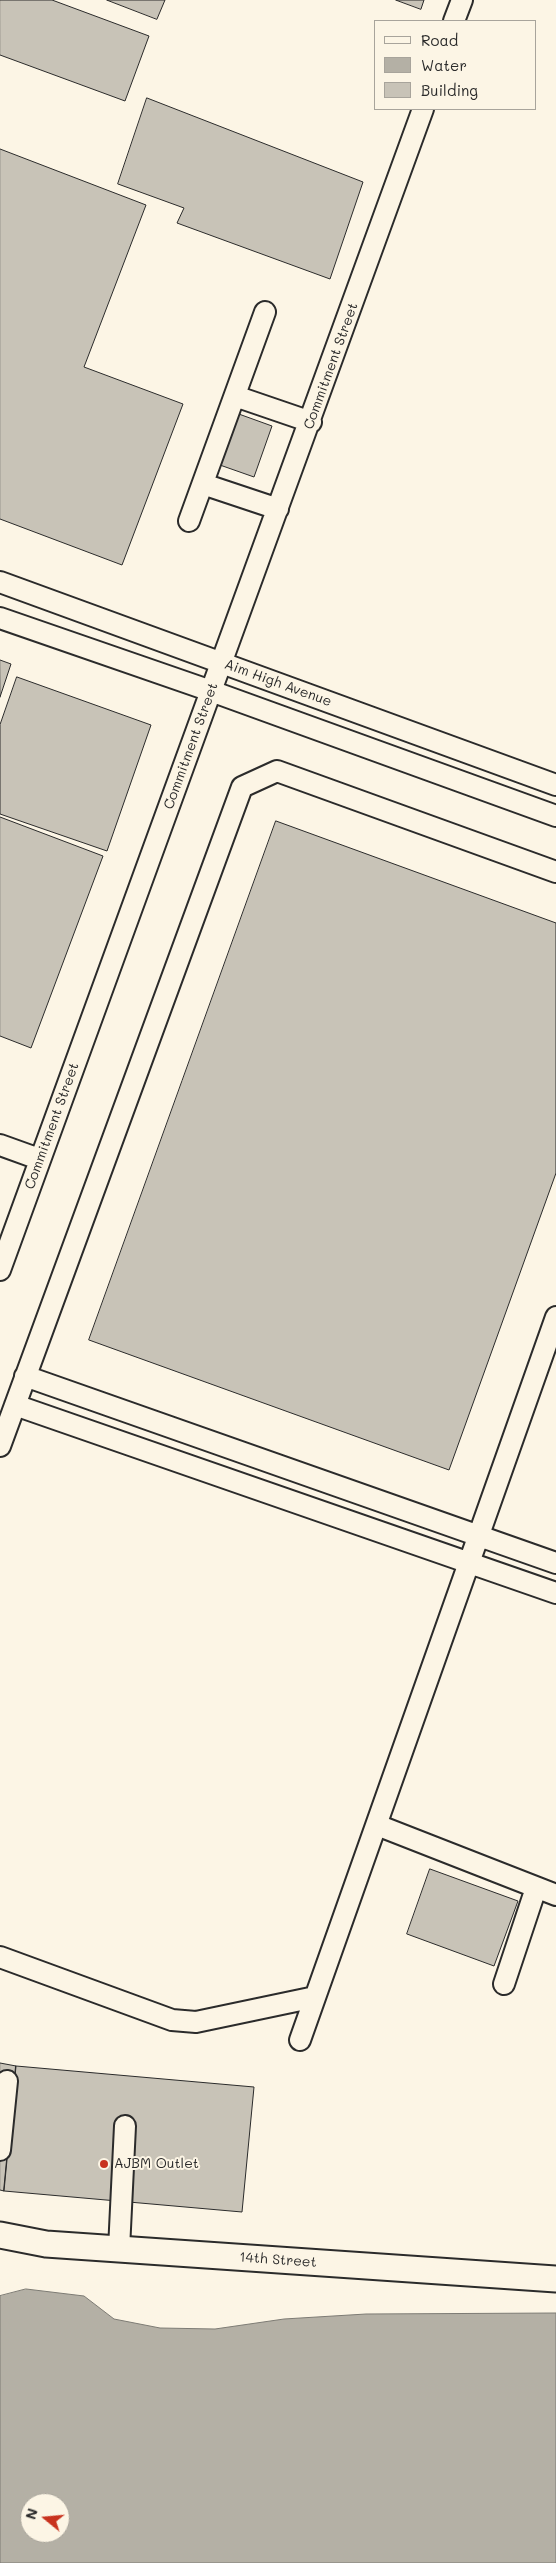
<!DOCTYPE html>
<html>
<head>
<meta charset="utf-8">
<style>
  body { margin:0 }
  #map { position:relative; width:556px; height:2563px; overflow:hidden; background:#fcf5e5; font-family:Mali,sans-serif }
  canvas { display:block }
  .legend { position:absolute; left:374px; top:20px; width:162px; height:90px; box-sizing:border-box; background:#fcf5e5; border:1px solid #a8a49b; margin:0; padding:6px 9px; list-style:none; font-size:15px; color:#2b2b2b }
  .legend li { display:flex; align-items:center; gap:10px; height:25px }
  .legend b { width:25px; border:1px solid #a8a49b }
  .north { position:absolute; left:20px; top:2493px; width:50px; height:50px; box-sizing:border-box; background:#fcf5e5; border:1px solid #a8a49b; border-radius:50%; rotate:287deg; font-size:14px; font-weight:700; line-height:20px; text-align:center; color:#2b2b2b }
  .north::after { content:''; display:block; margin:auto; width:18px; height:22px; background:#c8321e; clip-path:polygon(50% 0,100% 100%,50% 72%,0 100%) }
</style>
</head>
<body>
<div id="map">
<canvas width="556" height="2563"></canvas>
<ul class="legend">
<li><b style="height:6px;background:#fcf5e5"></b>Road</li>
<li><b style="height:14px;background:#b4b0a5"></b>Water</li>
<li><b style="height:14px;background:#c8c3b7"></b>Building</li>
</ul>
<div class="north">N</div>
</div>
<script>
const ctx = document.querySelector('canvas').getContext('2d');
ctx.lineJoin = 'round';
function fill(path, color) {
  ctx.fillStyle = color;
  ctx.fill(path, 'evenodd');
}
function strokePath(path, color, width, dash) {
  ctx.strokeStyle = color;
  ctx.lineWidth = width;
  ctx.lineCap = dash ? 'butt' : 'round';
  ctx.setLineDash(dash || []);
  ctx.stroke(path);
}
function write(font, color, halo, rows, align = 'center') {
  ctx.font = font + ' Mali,sans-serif';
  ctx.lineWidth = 4;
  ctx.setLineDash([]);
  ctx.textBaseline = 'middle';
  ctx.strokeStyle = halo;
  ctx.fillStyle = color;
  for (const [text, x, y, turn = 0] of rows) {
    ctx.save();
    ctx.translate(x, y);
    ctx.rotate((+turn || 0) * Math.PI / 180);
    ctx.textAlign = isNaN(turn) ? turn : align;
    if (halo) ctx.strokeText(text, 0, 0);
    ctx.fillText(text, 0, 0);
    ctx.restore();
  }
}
const water = new Path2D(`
  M 26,2289 L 84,2296 L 114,2319 L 160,2328 L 215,2329 L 284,2319 L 366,2314 L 556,2313 L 556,2563 L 0,2563 L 0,2296 ZM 30,2503 L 60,2503 L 60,2533 L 30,2533 Z`);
fill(water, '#b4b0a5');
strokePath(water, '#7d7b74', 1);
const building = new Path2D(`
  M 0,0 L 52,0 L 149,36 L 125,101 L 0,55 Z
  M 107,0 L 165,0 L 157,19 Z
  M 396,0 L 424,0 L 421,9 Z
  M 147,98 L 363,182 L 330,279 L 177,223 L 184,208 L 118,184 Z
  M 0,149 L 146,205 L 84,367 L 183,404 L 122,565 L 0,519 Z
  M 236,413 L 272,426 L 254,477 L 217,464 Z
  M 0,660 L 11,664 L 0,697 Z
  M 17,677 L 151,725 L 107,851 L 0,814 L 0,725 Z
  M 0,817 L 103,856 L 31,1048 L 0,1036 Z
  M 276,821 L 556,923 L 556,1173 L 449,1470 L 89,1340 Z
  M 430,1869 L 518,1901 L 494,1966 L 407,1934 Z
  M 0,2063 L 16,2066 L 4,2191 L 0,2190 Z
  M 16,2066 L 254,2087 L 242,2212 L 4,2191 Z`);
fill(building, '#c8c3b7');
strokePath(building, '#2b2b2b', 1);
const minor = new Path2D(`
  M 454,21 L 462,0
  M 235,396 L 311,422
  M 203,484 L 278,509
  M 189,521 L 265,312
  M 0,582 L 556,785
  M 0,618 L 211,691 L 556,816
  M 0,1145 L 39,1159
  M 0,1270 L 423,109
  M 25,1376 L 556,1563
  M 15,1405 L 556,1593
  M 0,1446 L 242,787 L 277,771 L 556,872
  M 377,1825 L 556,1895
  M 0,1957 L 172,2020 L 196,2022 L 315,1997
  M 504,1984 L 536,1888
  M 300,2040 L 556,1317
  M 0,2150 L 7,2081
  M 119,2249 L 125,2126`);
const major = new Path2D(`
  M 0,2235 L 46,2244 L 75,2246 L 556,2279`);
strokePath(minor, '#2b2b2b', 24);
strokePath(major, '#2b2b2b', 29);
strokePath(minor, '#fcf5e5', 20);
strokePath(major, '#fcf5e5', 25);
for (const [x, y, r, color] of [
  [104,2164,5,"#c8321e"]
]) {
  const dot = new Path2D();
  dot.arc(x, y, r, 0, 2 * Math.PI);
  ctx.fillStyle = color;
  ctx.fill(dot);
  strokePath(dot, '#fcf5e5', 2);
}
write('14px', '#2b2b2b', '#fcf5e5', [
  ["Commitment Street",331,366,-70],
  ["Aim High Avenue",278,683,20],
  ["Commitment Street",191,746,-70],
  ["Commitment Street",52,1126,-70],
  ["14th Street",278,2260,4]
]);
write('14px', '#2b2b2b', '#fcf5e5', [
  ["AJBM Outlet",114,2164]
], 'left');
</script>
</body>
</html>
